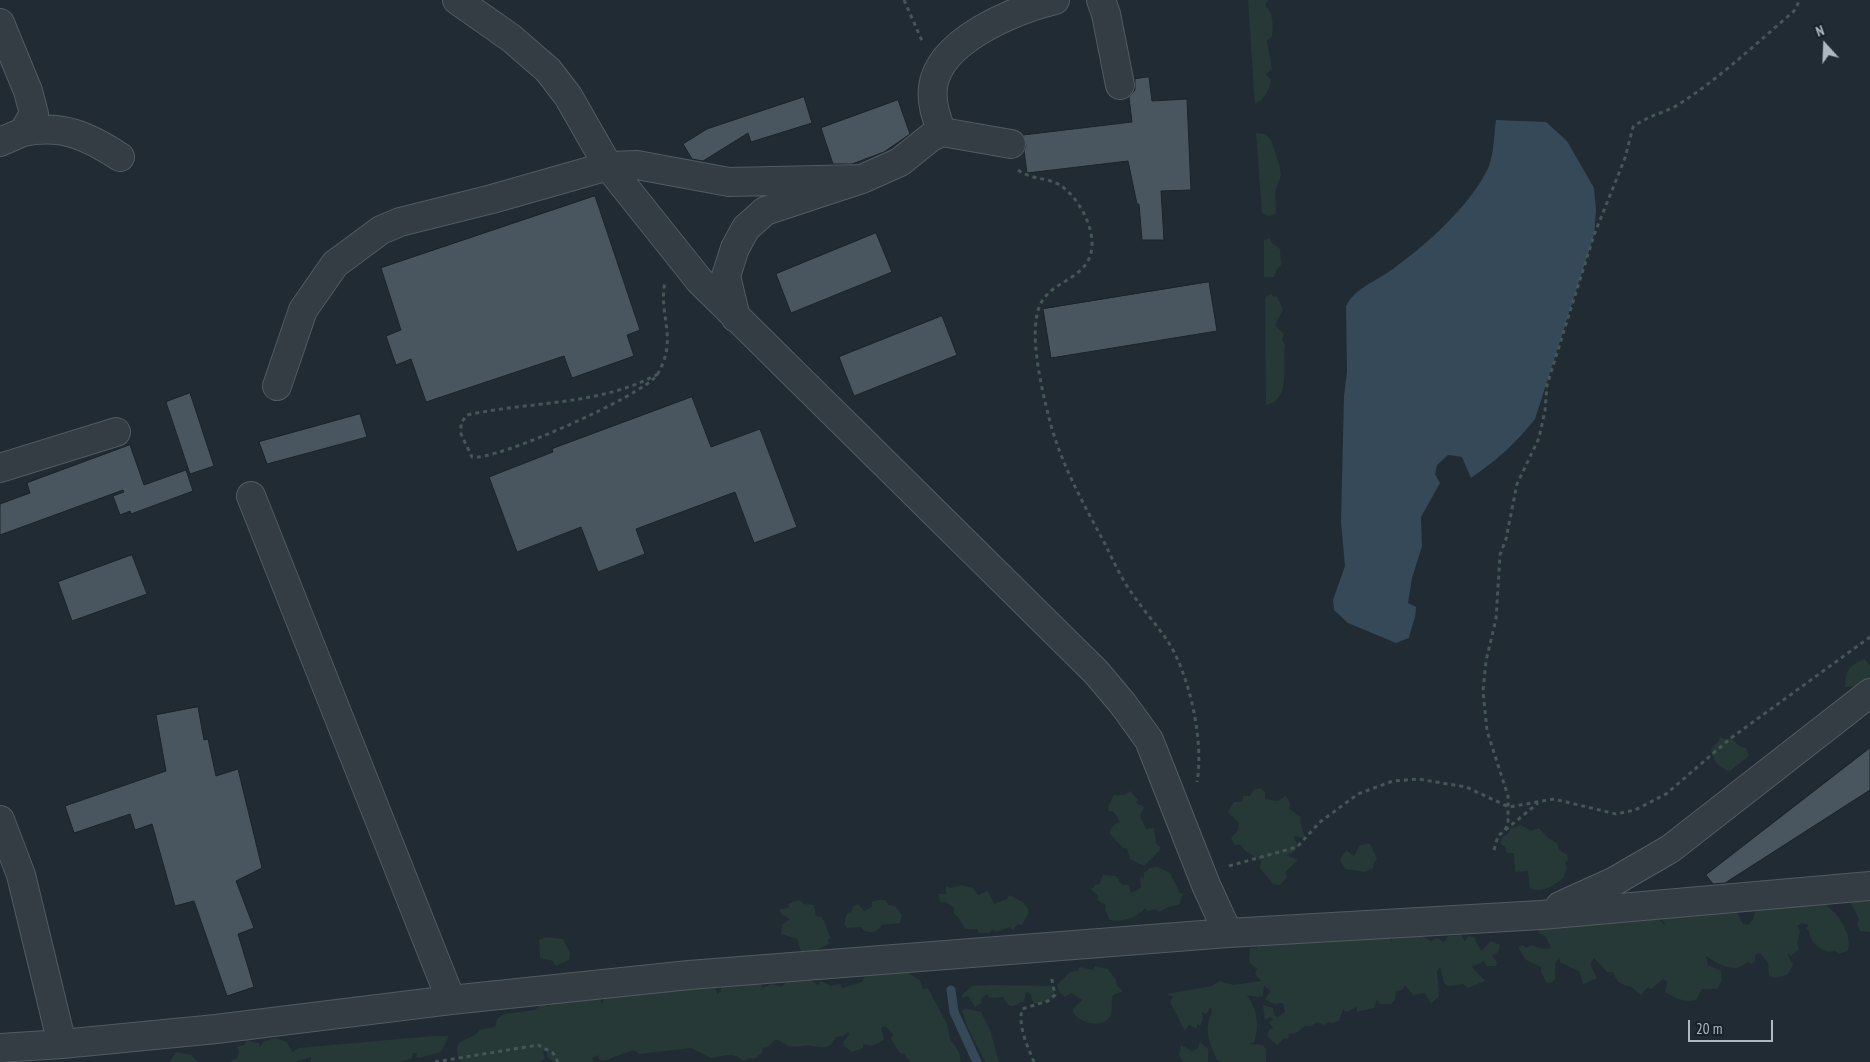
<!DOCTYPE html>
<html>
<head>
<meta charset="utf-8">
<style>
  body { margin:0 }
  #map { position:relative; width:1870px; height:1062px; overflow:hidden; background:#212b33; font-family:"PT Sans Narrow",sans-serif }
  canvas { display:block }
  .north { position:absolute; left:1800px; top:20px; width:50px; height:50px; -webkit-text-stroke:4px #1a2229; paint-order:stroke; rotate:340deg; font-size:14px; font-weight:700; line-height:20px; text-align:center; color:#aeb8c1 }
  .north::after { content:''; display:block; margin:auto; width:18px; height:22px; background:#aeb8c1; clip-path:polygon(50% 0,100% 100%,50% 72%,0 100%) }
  .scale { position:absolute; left:1688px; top:1020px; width:85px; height:22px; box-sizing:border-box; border:2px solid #aeb8c1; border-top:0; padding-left:6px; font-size:15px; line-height:18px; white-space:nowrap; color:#aeb8c1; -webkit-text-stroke:4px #1a2229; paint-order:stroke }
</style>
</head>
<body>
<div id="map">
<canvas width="1870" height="1062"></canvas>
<div class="north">N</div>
<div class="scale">20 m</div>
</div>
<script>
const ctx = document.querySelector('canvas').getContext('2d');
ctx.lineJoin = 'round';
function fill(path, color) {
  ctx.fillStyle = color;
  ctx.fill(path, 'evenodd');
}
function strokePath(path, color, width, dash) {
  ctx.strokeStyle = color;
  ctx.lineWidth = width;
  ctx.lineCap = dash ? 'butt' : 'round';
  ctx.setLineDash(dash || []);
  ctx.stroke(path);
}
fill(new Path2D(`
  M 1248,0 L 1268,0 L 1265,5 C 1274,15 1273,25 1272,37 L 1267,40 L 1272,69 L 1266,74 L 1271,80 C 1269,92 1265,98 1255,104 Z
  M 1256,133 L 1265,134 L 1271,140 L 1280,167 L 1281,175 L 1275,192 L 1276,214 L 1269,216 L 1262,213 Z
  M 1270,238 L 1272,243 L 1280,249 L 1281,265 L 1277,269 L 1274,277 L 1264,277 L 1264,240 Z
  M 1271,294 L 1274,297 L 1277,296 L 1283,310 L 1275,325 L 1284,334 L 1282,340 L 1285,344 C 1282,363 1292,400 1266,405 L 1265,297 Z
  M 1865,659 L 1870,666 L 1870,685 L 1859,690 L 1857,686 L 1845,687 C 1846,670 1849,665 1865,659 Z
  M 1720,736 L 1724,739 L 1731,738 L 1739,746 L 1746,748 L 1749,756 L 1730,771 C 1719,768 1712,760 1711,749 L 1719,741 Z
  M 1260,788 L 1265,792 L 1265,799 L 1278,801 L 1286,796 L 1290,803 L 1289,809 L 1301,817 L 1300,821 L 1305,838 L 1294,836 L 1297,847 L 1294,852 L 1287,855 L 1298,860 L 1285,872 L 1287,877 L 1280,885 L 1273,884 L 1260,868 L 1261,861 L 1244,850 L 1241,845 L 1235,845 L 1231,838 L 1238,830 L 1239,823 L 1228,812 L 1234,802 L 1242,802 L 1243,796 L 1250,796 L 1253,790 Z
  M 1130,791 L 1138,800 L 1136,803 L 1144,807 L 1140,816 L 1146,829 L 1154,828 L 1156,844 L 1160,847 L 1160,850 L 1144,866 L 1130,859 L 1127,849 L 1123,848 L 1110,834 C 1110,827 1114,824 1120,822 L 1114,812 L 1109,811 L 1108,807 L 1114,795 L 1124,795 Z
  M 1521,825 L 1531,831 L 1539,828 L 1548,838 L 1557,843 L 1559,850 L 1567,855 L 1568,860 L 1565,863 L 1567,867 L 1564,877 C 1555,885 1542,894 1530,888 L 1528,871 L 1515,872 L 1514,853 L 1507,853 L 1505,847 L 1500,844 L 1502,837 L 1508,834 L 1511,828 Z
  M 1366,844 L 1370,844 L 1377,859 L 1374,863 L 1373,868 L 1365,872 L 1345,869 L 1340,860 L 1346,850 L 1354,856 L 1360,845 Z
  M 1158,867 L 1170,873 L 1180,893 L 1183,894 L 1179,905 L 1170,906 L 1159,912 L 1156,909 L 1148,911 L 1145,908 C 1138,917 1123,923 1110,920 L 1105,910 L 1106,905 L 1097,900 L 1098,896 L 1090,888 L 1093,888 L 1096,884 L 1099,885 L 1103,875 L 1116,876 L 1122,885 L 1128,885 L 1131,893 L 1141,888 L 1140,877 L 1144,878 L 1144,873 L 1150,868 Z
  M 1791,878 L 1825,900 C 1826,907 1830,908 1835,913 C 1844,925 1851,936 1848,951 L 1838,954 L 1835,950 L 1830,952 C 1819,949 1810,943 1809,931 L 1806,928 L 1809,925 L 1802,923 L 1797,926 L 1800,931 L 1797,944 L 1799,949 L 1791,956 L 1787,953 L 1793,965 L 1787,975 L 1775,978 L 1769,976 L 1768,963 L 1760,953 L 1755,955 L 1755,961 L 1752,964 L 1747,962 C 1735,975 1718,964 1706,956 L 1708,965 L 1721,971 L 1722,980 L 1717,989 L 1702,989 L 1696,1000 C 1684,1003 1676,998 1665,992 L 1667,982 L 1663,979 L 1651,989 L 1647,988 L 1641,995 C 1637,993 1634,988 1631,987 C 1620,983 1618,984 1613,972 L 1607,972 L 1594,958 L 1590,964 L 1597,978 L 1583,984 L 1580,972 L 1560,962 L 1559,957 L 1555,964 L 1555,979 L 1552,982 L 1547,983 L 1541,972 L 1541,967 L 1526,960 L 1518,947 L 1523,945 L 1526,948 L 1531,945 L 1543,949 L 1551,948 L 1546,937 L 1539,933 L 1537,928 L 1658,915 L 1659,920 L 1665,925 L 1662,918 L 1725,910 L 1728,914 L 1735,910 L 1743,924 L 1748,925 L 1753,919 L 1756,907 Z
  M 962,885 L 973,888 L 978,895 L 988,891 L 994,904 L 1007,899 L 1009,895 L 1023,902 L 1028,909 L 1028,914 L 1022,925 L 1018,924 L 1013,930 L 1010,927 L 996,932 L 993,929 L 989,933 L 979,933 L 977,929 L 965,929 L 959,918 L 954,914 L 954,908 L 946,902 L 940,902 L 939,894 L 946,894 L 946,886 L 951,888 Z
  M 1870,888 L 1870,932 L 1860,931 L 1857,924 L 1859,919 L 1848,898 Z
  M 799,900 L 804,904 L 814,905 L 816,916 L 821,917 C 827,923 826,931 831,938 L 828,940 L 829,944 L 820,948 L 818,952 L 801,951 L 797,939 L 781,934 L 782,925 L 790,919 L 781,914 L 779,910 L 790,907 L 788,904 Z
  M 878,900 L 886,900 L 888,905 L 895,906 L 902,915 L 900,923 L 882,925 C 878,932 871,934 863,930 L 861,927 L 847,928 L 844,924 L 847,913 L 851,912 L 854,906 L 858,904 L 864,911 L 872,907 L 872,902 Z
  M 1391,933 L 1420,935 L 1431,941 L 1437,938 L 1444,942 L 1448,936 L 1461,935 L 1465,941 L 1468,936 L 1474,937 L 1481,951 L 1491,941 L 1500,945 L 1498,952 L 1492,956 L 1497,962 L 1496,966 L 1487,966 L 1484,961 L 1472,967 L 1485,981 L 1468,988 L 1463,984 L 1448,986 L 1444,983 L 1440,967 L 1437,971 L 1439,996 L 1431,1004 L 1425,993 L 1413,995 L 1405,985 L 1402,990 L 1396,991 L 1395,1000 L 1391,1004 L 1380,1004 L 1377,1000 L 1374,1008 L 1357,1012 L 1357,1007 L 1346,1012 L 1343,1009 L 1339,1021 L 1332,1023 L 1328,1022 L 1325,1025 L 1317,1022 L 1311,1026 L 1305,1026 L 1296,1033 L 1288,1034 L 1289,1038 L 1283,1039 L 1277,1045 L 1267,1036 L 1269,1030 L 1273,1028 L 1269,1023 L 1273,1019 L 1271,1017 L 1265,1020 L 1263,1005 L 1273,1008 L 1274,1015 L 1278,1017 L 1285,1012 L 1283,1003 L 1274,1004 L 1265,999 L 1271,991 L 1264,986 L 1263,996 L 1258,997 L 1247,995 C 1257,1009 1260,1026 1254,1042 L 1249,1044 L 1263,1045 L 1266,1049 L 1266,1062 L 1221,1062 L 1217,1060 C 1210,1044 1203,1029 1212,1012 L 1211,1007 L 1206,1014 L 1202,1012 L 1203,1019 L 1200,1026 L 1197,1024 L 1197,1029 L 1189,1025 L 1185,1031 L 1170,1002 L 1173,997 L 1167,994 L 1212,986 L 1220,981 L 1233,985 L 1261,981 L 1255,974 L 1257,969 L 1249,962 L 1250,948 L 1257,948 L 1256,942 L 1387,936 L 1392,942 Z
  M 546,937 L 563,939 L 570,953 L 569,960 L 556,966 L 553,961 L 540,958 L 539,940 Z
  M 1095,966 L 1108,969 L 1116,980 L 1117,986 L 1123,991 L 1113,995 C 1110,1003 1114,1011 1109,1018 C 1100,1029 1078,1022 1073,1012 L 1073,1009 L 1082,1000 L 1071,993 L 1065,997 L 1059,991 L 1057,985 L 1070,972 L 1077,971 L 1080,967 L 1093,970 Z
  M 901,969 L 920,980 L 923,989 L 928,988 L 947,1024 L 950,1039 L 959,1052 L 961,1062 L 910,1062 L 904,1054 L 900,1053 L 891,1039 L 893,1034 L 885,1026 L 881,1028 L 884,1040 L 872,1046 L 863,1044 L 863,1048 L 852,1052 L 844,1046 L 843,1042 L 849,1035 L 848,1032 L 843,1036 L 836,1037 C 830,1049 825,1048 813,1046 C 806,1044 797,1048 789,1046 C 783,1044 782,1040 775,1040 L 769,1046 L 763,1048 L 762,1053 L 754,1059 L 749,1058 L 744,1061 C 732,1051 726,1056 711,1058 L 691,1048 L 639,1054 L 634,1050 L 603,1061 L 599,1059 L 598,1055 L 592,1058 L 594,1062 L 554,1062 L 547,1057 L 547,1050 L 543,1052 L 545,1058 L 541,1062 L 461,1062 C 448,1037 471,1042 480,1030 L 495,1027 L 497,1019 L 504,1014 L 535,1010 L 542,1004 L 549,1006 L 551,1003 L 586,998 L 588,1001 L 592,996 L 600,998 L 602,1005 L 605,997 L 608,995 L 611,998 L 620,993 L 657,990 L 662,992 L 694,986 L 698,989 L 715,988 L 718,994 L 721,990 L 721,985 L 730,983 L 733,987 L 735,987 L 735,983 L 761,983 L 763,988 L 771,984 L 782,987 L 789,978 L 809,979 L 818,985 L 821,981 L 831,986 L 840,984 L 842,988 L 862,982 L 866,974 Z
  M 990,985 L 1053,986 L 1055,995 L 1048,1001 L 1034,1004 L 1030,993 L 1026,992 L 1024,1001 L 1013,1006 L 1008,1005 L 1003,997 L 990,998 L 986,994 L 981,999 L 982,1003 L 975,1007 L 968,996 L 962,998 L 962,995 L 972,986 Z
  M 969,1009 L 981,1012 L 990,1030 L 999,1062 L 985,1062 L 967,1026 L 962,1010 Z
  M 433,1036 L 449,1036 L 441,1052 L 419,1058 L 416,1057 L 417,1053 L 413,1053 L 412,1058 L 401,1062 L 311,1062 L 311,1057 L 295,1062 L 229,1062 L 237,1058 L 239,1052 L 237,1046 L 244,1045 L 247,1038 L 252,1042 L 259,1043 L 260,1047 L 263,1042 L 275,1038 L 287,1042 L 292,1052 L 299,1048 Z
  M 1200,1042 L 1208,1049 L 1208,1062 L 1183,1062 L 1179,1055 L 1181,1045 L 1192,1051 L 1198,1048 Z
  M 176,1052 L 191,1055 L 198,1062 L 170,1062 Z`), '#263936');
fill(new Path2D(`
  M 1496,120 L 1546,122 L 1567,141 L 1594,188 L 1596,210 L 1594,235 L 1535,419 C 1516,443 1496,461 1471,478 L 1462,457 L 1448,455 L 1437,465 L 1435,474 L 1440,483 L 1421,517 L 1422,546 L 1412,578 L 1408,603 L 1416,607 C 1416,619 1411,627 1409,638 L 1396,643 L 1348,623 L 1334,610 L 1333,600 L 1345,566 L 1341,522 L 1344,396 L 1347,372 L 1346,306 C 1355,289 1372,283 1387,273 C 1421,250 1473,204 1489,166 C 1494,153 1494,134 1496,120 Z`), '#364959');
strokePath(new Path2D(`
  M 951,990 L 954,1012 L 977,1062`), '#364959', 9);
const building = new Path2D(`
  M 1149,77 L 1152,101 L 1187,99 L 1191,190 L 1161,191 L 1164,240 L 1142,240 L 1139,204 L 1137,204 L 1128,161 L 1027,173 L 1024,151 L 1026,146 L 1023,135 L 1132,122 L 1129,97 L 1135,90 L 1135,79 Z
  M 804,97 L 812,123 L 751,142 L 748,133 L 703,161 L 692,159 L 683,144 L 707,129 Z
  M 898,100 L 910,134 L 884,152 L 852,164 L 833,164 L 821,128 Z
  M 595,196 L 640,330 L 627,335 L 634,356 L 572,378 L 564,356 L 426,402 L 411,359 L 396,365 L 386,336 L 401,330 L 381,268 Z
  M 876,233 L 892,272 L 791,313 L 776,274 Z
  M 1209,282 L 1217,331 L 1051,358 L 1043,309 Z
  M 942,316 L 957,355 L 854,396 L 839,357 Z
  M 190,393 L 214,466 L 190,474 L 166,402 Z
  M 692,397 L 711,447 L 760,429 L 797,527 L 754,543 L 735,492 L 636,529 L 645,554 L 598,572 L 581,527 L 517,552 L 489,477 L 553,452 L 552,449 Z
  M 360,414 L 367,437 L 267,464 L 259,442 Z
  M 130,445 L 144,485 L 186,470 L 193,491 L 131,514 L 130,511 L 120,515 L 113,496 L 124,492 L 123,490 L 0,535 L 0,504 L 30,493 L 27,483 Z
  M 132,555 L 147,594 L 72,621 L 58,582 Z
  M 198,707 L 204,740 L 208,739 L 216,776 L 238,769 L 262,868 L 236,881 L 254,928 L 238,934 L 254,987 L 227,996 L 194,901 L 175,906 L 152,824 L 135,830 L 130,814 L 74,833 L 65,806 L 166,771 L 156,715 Z
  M 1870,748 L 1870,790 L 1725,883 L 1713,884 L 1706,875 Z`);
fill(building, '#4a565f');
strokePath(building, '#1c242b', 1);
const minor = new Path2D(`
  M 457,0 L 511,38 L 548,70 L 568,96 L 608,166 L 699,280 L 1096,672 L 1123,704 L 1149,740 L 1206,885 L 1228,933
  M 1101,0 L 1106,14 L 1120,85
  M 0,23 L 28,91 L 34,114 L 23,132 L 0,142
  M 23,132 C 62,124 88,136 120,157
  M 942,132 C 936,117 931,103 933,87 C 939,40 1015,10 1055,0
  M 736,318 L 726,276 L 735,248 L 746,228 L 765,211 L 862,179 L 900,162 L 931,137 L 942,132 L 1011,144
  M 277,386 L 303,310 L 335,264 L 381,230 L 400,222 L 492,199 L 608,166 L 637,165 L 729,182 L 862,179
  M 0,468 L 116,432
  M 251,496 L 451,1000
  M 0,820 L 21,875 L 62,1044
  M 1560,906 L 1613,882 L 1670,849 L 1870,693
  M 0,1048 L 62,1044 L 216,1029 L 451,1000 L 689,975 L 1228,933 L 1541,915 L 1870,886`);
strokePath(minor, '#525b62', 30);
strokePath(new Path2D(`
  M 904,0 L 923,43
  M 1018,170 C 1032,180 1046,177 1060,185 C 1081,199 1103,240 1086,264 C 1074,281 1051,284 1041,303 C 1027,329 1042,390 1049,418 C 1060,462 1083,503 1104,542 C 1112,558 1119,574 1129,589 C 1141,607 1155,623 1167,640 C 1190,675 1204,741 1197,782
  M 658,374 C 599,406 531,401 467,415 L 461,423 L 461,434 L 472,457 C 494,462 644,395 657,375 C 679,339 658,316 665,282
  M 1505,830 L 1508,823 L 1508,796 L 1487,731 L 1483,691 L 1486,661 L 1496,619 L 1500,555 L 1506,539 L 1517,484 L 1539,438 L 1545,411 L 1547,385 L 1594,235 L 1625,158 L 1633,127 C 1648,115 1666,113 1681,103 C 1722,76 1757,43 1794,11 L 1800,0
  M 1494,850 L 1498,836 L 1538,803
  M 1229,866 L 1297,847 L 1320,822 L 1358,794 L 1393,781 L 1418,779 L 1466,787 L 1509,807 L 1554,799 L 1616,814 L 1635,810 L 1666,794 L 1731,738 L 1870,637
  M 435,1062 L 538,1045 L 553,1053 L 558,1062
  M 1034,1062 C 1027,1045 1018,1027 1022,1009 L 1048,1001 L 1055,995 L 1051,975`), '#445655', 3, [4, 4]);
strokePath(minor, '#343d44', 28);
</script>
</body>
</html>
